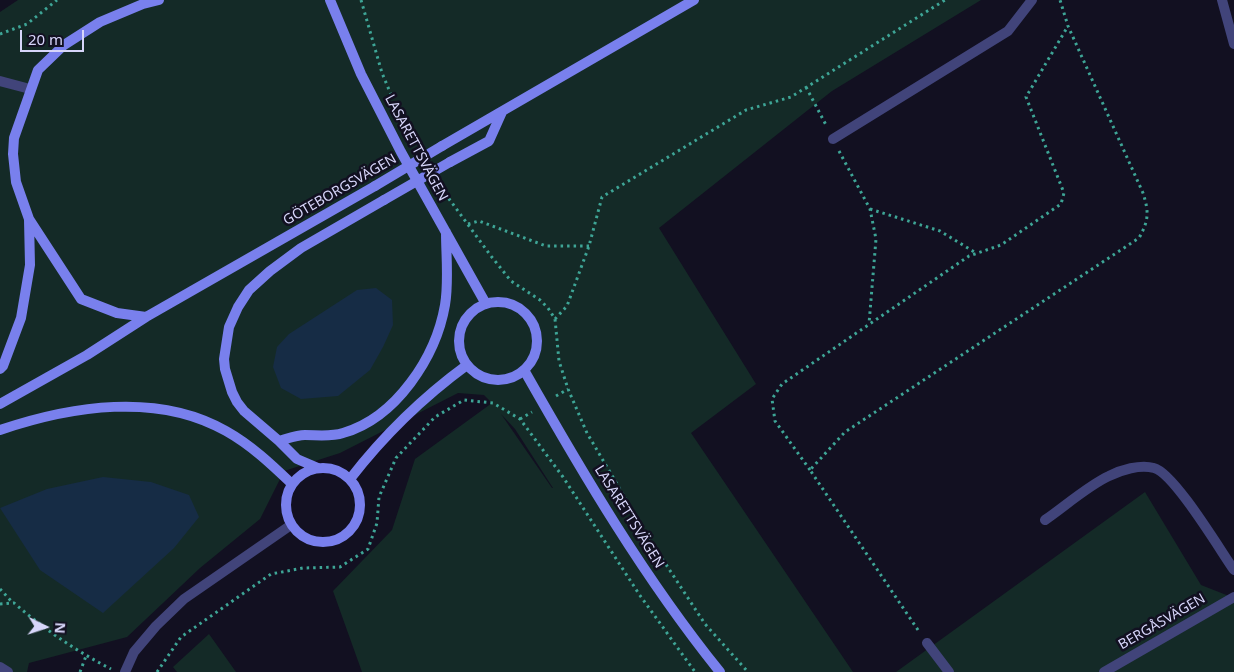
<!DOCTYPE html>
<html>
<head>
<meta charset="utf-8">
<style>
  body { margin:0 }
  #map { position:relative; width:1234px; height:672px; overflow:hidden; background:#121021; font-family:"Noto Sans",sans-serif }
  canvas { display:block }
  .north { position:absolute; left:20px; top:602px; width:50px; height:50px; -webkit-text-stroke:4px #121021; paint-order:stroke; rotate:94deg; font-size:14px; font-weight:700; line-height:20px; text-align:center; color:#d7d6fa }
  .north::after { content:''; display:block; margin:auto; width:18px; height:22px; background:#d7d6fa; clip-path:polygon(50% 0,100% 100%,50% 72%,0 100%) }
  .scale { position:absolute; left:20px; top:30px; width:64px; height:22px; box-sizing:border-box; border:2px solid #d7d6fa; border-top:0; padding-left:6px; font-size:15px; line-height:18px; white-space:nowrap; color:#d7d6fa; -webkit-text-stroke:4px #121021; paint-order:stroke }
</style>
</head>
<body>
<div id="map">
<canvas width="1234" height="672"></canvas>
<div class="north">N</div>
<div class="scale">20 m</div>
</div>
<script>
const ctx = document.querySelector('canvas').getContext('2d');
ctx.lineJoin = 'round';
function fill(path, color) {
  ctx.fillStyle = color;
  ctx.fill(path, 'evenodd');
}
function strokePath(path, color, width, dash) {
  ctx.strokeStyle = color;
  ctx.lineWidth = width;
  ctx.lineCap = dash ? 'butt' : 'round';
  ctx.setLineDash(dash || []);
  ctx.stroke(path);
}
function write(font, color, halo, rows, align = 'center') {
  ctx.font = font + ' "Noto Sans",sans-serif';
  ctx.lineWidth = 5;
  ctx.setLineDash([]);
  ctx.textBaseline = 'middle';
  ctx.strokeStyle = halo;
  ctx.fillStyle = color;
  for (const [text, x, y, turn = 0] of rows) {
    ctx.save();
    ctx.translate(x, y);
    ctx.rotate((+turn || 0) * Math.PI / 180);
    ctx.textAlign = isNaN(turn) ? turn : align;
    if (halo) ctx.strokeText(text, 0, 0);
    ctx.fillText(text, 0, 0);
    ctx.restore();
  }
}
fill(new Path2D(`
  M 18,0 L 981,0 L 832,91 L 659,228 L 756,384 L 691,433 L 853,672 L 362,672 L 333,591 L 392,530 L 415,459 L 492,403 L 484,395 L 458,393 L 340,453 L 284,471 L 260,519 L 200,568 L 127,637 L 29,663 L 27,672 L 0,672 L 0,12 ZM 501,414 L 515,429 L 553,488 L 552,488 Z
  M 1145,492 L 1201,585 L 1234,598 L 1234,672 L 896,672 Z
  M 209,634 L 236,672 L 177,672 L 173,667 Z`), '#142a27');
fill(new Path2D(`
  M 376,288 L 392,300 L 393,325 L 383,347 L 370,370 L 338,396 L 301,399 L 281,388 L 273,367 L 277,347 L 289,334 L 357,290 Z
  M 103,477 L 151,482 L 189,495 L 199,517 L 174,548 L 103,613 L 40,570 L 0,508 L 47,489 Z`), '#162c45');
strokePath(new Path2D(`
  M 361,0 L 382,73 L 392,97
  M 0,34 L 27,24 L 57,0
  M 806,87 L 826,125
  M 839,151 L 870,209 L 876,239 L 869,324
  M 441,188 L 491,256 L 511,281 L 540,300 L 548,308 L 555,319 L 559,361 L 568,389 L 587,433 L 648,537 L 705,624 L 748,672
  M 870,209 L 940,231 L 976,253
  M 468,224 L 479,221 L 546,246 L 589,246
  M 555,319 L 567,306 L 589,246 L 602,197 L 746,110 L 791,97 L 945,0
  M 556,396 L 568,389
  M 520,419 L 532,412
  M 810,470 L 775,421 L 772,399 L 782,384 L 969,256 L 1001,245 L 1061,204 L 1064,193 L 1026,97 L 1068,26
  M 0,589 L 13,603
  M 0,604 L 14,603 C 44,629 76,651 111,669
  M 918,630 L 810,470 L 845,432 L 1139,238 C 1149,220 1149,212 1143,193 L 1068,26 L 1060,0
  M 80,672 L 86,656
  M 157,672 L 181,637 L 271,574 L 303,568 L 340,567 L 368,549 L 377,523 L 379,497 L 396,458 L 435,417 L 464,400 L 493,403 L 520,419 L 563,477 L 639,594 L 695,672`), '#3ea596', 3, [2.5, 4]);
strokePath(new Path2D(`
  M 833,139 L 1008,31 L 1032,0
  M 1045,520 C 1064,507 1089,485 1109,476 C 1121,470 1140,464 1154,468 C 1174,473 1220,550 1234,570
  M 927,643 L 949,672`), '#41447a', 10);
strokePath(new Path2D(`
  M 1222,0 L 1234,44
  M 0,81 L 30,89
  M 0,667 L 8,672
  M 125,672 L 134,652 L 156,626 L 184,599 L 291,525
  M 1104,672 L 1234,597`), '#41447a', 10);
strokePath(new Path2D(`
  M 330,0 L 361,74 L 401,152 L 486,304
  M 442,146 L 694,0
  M 450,162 L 489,141 L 502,112
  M459 341a39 39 0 1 1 78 0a39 39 0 1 1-78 0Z
  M 146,317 L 117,313 L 81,299 L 29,219 L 16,182 L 13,154 L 14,138 L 38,70 L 64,45 L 100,22 L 143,4 L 159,0
  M 0,369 L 3,366 L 21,318 L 30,265 L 29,220
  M 524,370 C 583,474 645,579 720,672
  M 0,404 L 87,355 L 146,317 L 375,186
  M 0,430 C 71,406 158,392 226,431 C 251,445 271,464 292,484
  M 279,441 C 287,439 296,435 305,435 C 317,435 331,437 343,433 C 396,418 436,357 445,305 C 449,282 446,256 446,232
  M286 505a37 37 0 1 1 74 0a37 37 0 1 1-74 0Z
  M 318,468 L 297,459 L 279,441 L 244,411 L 237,402 L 232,392 L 225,369 L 224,359 L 229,327 L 238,307 L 249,290 L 270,271 L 301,248 L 384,200
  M 350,479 C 384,435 422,398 467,365`), '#7980ed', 10);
strokePath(new Path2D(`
  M 375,186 L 442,146
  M 384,200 L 450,162`), '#7980ed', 10);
write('14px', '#d7d6fa', '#121021', [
  ["LASARETTSVÄGEN",416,148,62],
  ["GÖTEBORGSVÄGEN",340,190,-30],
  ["LASARETTSVÄGEN",629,517,58],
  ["BERGÅSVÄGEN",1162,622,-30]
]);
</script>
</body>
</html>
